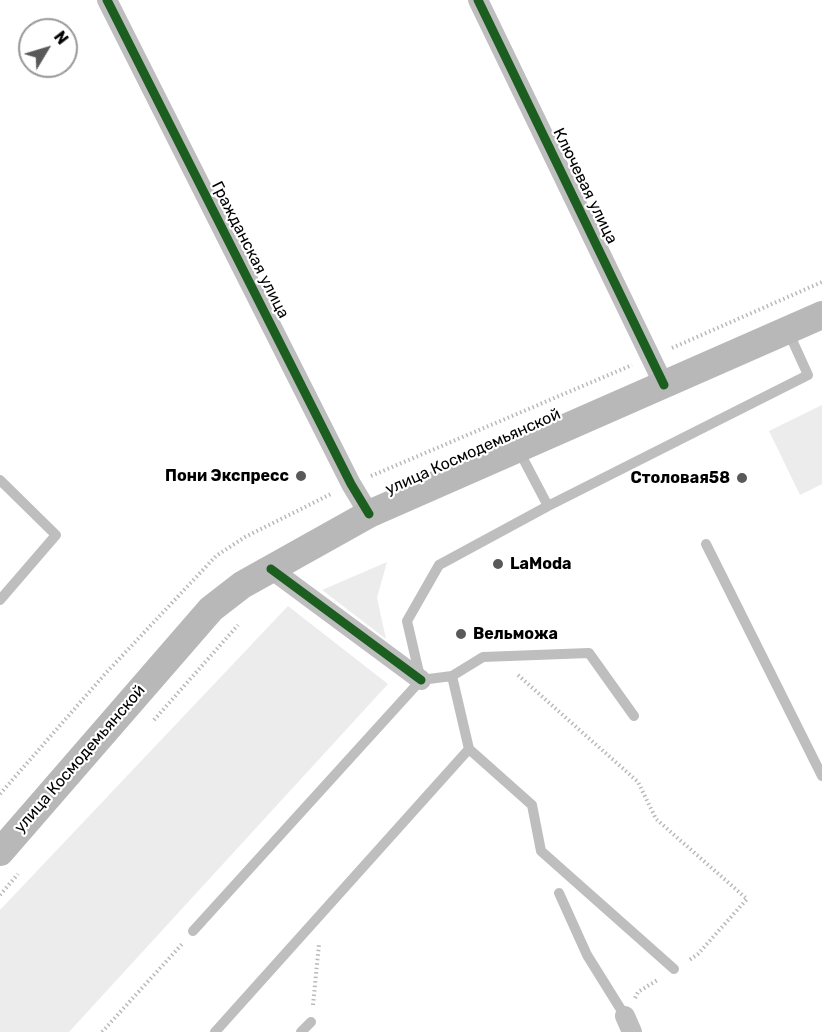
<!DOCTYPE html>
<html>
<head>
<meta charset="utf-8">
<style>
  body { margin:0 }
  #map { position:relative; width:822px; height:1032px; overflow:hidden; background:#fff; font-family:Rubik,sans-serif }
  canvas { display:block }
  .north { position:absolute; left:18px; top:18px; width:60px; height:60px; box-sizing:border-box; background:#fff; border:2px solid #999; border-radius:50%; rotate:52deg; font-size:16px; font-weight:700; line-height:24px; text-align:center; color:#000 }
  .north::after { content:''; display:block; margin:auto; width:21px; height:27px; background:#595959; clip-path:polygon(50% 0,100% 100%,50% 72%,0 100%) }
</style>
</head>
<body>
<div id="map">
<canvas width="822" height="1032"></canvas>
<div class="north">N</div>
</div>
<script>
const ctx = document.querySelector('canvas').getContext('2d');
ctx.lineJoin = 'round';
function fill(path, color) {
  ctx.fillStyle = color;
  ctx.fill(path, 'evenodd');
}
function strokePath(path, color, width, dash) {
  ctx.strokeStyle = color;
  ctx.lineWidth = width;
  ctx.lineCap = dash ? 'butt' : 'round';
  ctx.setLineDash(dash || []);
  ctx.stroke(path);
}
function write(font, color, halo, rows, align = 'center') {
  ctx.font = font + ' Rubik,sans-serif';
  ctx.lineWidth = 4.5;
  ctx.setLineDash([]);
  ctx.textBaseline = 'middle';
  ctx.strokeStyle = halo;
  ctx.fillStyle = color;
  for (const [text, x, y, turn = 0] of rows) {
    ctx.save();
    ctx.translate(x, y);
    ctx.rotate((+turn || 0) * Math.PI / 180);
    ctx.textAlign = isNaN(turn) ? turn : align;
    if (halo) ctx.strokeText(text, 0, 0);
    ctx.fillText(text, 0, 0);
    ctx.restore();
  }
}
fill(new Path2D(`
  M 822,405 L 822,484 L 800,495 L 769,431 Z
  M 387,562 L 377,598 L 386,639 L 322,590 Z
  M 288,606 L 388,684 L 69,1032 L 0,1032 L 0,910 Z`), '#ececec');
strokePath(new Path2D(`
  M 672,348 L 822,282
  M 371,476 L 632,365
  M 518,675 L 638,782 L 656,819 L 747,899 L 698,954 L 688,961
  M 154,720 L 238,625
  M 0,794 L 105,674 L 216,556 L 245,537 L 331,494
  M 0,895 L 18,874
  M 635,998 L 638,992 L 659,979
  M 313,1005 L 319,944
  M 102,1032 L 183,943`), '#b9b9b9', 4, [1.5, 3]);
strokePath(new Path2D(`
  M 0,480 L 56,535 L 0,600
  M 548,506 L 808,375 L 788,331
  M 706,544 L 822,776
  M 420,677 L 407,621 L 439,565 L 548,506 L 518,449
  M 469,749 L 532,805 L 541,851 L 674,969
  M 559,893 L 587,955 L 625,1016
  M 193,931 L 421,680 L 452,676 L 483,657 L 589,653 L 634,716
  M 215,1032 L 469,749 L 452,676
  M 301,1032 L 311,1022`), '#bebebe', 10);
strokePath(new Path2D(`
  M 107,0 L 351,484 L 369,514
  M 478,0 L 664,385
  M 271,569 L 421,680
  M 625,1016 L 632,1032`), '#bebebe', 20);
strokePath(new Path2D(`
  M 0,852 L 211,609 L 242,585 L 369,514 L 822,315`), '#b8b8b8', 28);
strokePath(new Path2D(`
  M 107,0 L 351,484 L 369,514
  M 478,0 L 664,385
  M 271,569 L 421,680`), '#1b5e20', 9);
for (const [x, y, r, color] of [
  [301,476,6,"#595959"],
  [742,478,6,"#595959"],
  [498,564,6,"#595959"],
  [461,634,6,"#595959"]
]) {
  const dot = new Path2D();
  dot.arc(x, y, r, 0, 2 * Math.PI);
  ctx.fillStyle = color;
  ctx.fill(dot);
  strokePath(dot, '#fff', 2);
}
write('16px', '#000', '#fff', [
  ["Ключевая улица",585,186,64],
  ["Гражданская улица",250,250,63],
  ["улица Космодемьянской",473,452,-24],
  ["улица Космодемьянской",80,759,-49]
]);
write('bold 16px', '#000', '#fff', [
  ["Пони Экспресс",289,476],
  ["Столовая58",730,478],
  ["LaModa",510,564,"left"],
  ["Вельможа",473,634,"left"]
], 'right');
</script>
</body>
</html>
